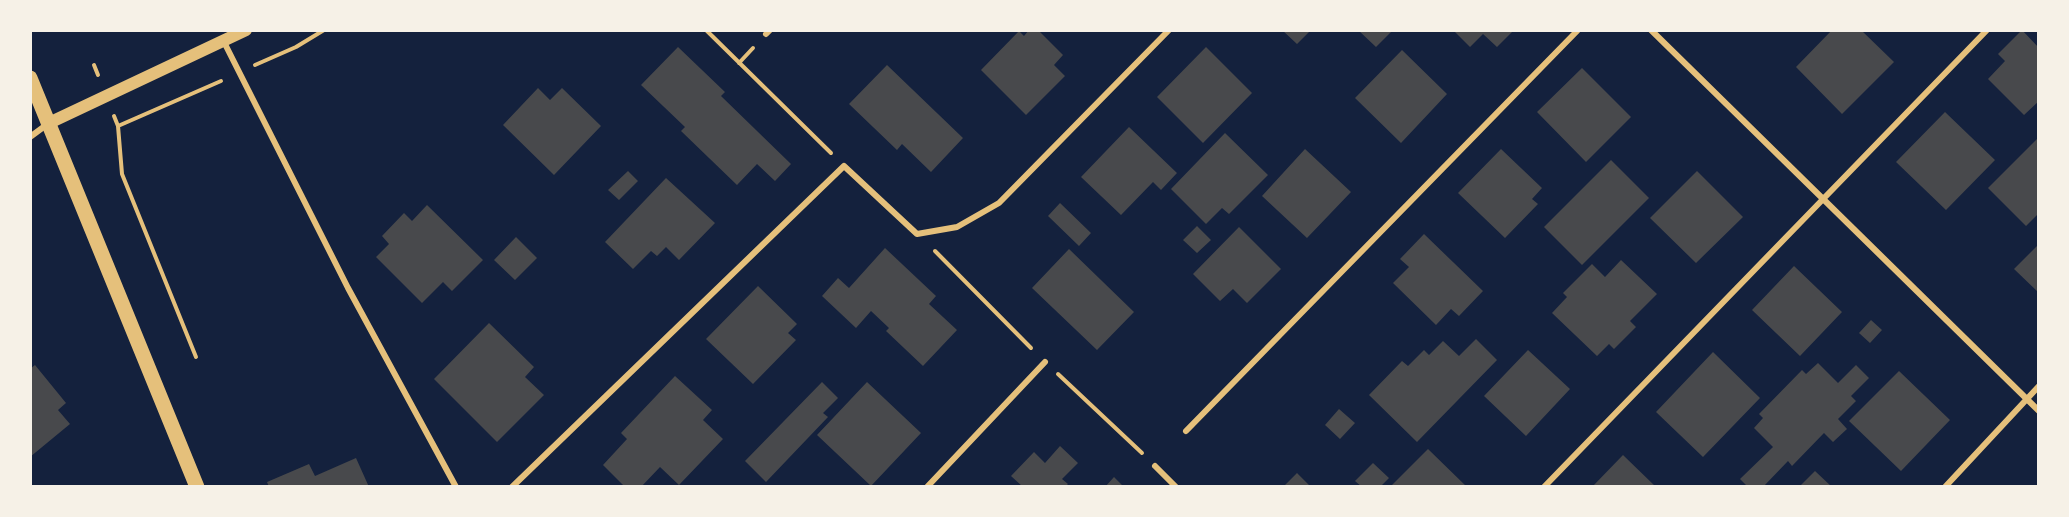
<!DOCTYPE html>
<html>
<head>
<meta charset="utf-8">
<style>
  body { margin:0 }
  #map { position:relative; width:2069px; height:517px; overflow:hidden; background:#14213d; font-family:"DM Sans",sans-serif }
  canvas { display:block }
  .frame { position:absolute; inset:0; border:32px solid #f6f1e7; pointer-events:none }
</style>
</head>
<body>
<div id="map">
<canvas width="2069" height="517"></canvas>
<div class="frame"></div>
</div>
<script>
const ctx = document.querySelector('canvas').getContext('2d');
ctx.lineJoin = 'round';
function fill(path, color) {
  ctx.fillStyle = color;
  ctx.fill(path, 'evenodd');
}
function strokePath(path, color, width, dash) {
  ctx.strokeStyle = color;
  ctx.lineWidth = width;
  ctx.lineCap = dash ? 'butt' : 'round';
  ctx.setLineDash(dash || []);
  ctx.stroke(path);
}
fill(new Path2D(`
  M 1029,30 L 1038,30 L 1063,55 L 1054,65 L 1065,76 L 1026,115 L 981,70 L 1019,31 L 1024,36 Z
  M 1282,30 L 1311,30 L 1297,44 Z
  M 1358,30 L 1393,30 L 1376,47 Z
  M 1453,30 L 1514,30 L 1497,47 L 1483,34 L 1470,47 Z
  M 1832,30 L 1861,30 L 1894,62 L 1842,114 L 1796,67 Z
  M 2022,30 L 2039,48 L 2039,101 L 2024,115 L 1988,79 L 2005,61 L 1998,54 Z
  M 678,47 L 725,92 L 721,96 L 791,164 L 775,181 L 757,164 L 737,185 L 681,131 L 685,127 L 641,85 Z
  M 1206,47 L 1252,93 L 1203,143 L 1157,97 Z
  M 1402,50 L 1447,94 L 1401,143 L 1355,98 Z
  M 887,65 L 963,138 L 931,172 L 902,144 L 897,150 L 849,104 Z
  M 1582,68 L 1631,117 L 1586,162 L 1537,112 Z
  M 538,88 L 550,100 L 562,88 L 601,126 L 554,175 L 503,125 Z
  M 1945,112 L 1995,160 L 1946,210 L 1896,162 Z
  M 1129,127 L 1177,173 L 1161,190 L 1153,182 L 1121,215 L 1081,177 Z
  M 1225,133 L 1268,175 L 1229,214 L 1222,208 L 1206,224 L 1171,189 Z
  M 2039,137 L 2039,213 L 2026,226 L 1988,188 Z
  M 1305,149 L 1351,192 L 1307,238 L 1262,196 Z
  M 1501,149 L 1542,188 L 1532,199 L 1538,204 L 1505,238 L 1458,193 Z
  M 1611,160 L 1649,198 L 1582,265 L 1544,227 Z
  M 628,171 L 638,181 L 619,200 L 608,190 Z
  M 1697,171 L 1743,217 L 1696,263 L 1650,218 Z
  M 666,178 L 715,223 L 679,260 L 666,247 L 657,256 L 651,251 L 633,269 L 605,242 Z
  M 1060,203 L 1091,233 L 1079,246 L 1048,216 Z
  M 427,205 L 483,260 L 452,291 L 443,282 L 422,303 L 376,257 L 389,244 L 382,236 L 404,213 L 412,221 Z
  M 1197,226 L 1211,240 L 1197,253 L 1183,240 Z
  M 1239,227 L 1281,269 L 1247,303 L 1233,289 L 1220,301 L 1193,274 Z
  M 1424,234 L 1483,291 L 1459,316 L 1451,309 L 1436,325 L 1393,283 L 1409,267 L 1400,259 Z
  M 516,237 L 537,258 L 515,280 L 494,260 Z
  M 2039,244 L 2039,293 L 2014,269 Z
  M 885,248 L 936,296 L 929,304 L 957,330 L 923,366 L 886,331 L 889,328 L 871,311 L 856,328 L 822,296 L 838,278 L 849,288 Z
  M 1069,249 L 1134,312 L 1097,350 L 1032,288 Z
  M 1621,260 L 1657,294 L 1630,321 L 1636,327 L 1614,349 L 1609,344 L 1597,356 L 1552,313 L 1567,297 L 1563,293 L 1592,264 L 1605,277 Z
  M 1794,266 L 1842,312 L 1800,356 L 1752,310 Z
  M 758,286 L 797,324 L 788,333 L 796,340 L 753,384 L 706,339 Z
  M 1871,320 L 1882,330 L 1870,343 L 1859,333 Z
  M 489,323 L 534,367 L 525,377 L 544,395 L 497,442 L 434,379 Z
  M 1476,339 L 1497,360 L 1417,442 L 1369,395 L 1402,361 L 1408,366 L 1424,350 L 1429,355 L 1443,341 L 1459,356 Z
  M 1528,350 L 1570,389 L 1526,436 L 1484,396 Z
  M 1713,352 L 1760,398 L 1703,457 L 1656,412 Z
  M 1818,363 L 1838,383 L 1856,365 L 1869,378 L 1851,396 L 1856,401 L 1838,419 L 1847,429 L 1833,442 L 1824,433 L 1792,466 L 1788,461 L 1763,487 L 1748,487 L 1740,479 L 1773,447 L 1754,428 L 1763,418 L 1759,414 L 1802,370 L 1806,374 Z
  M 35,365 L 66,403 L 58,410 L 70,424 L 30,457 L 30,369 Z
  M 1899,371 L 1950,420 L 1901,471 L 1849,421 Z
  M 675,376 L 712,410 L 703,420 L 723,439 L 679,485 L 660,467 L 641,487 L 625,487 L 603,465 L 627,439 L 621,433 Z
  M 822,382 L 838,398 L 823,413 L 828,417 L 766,482 L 745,461 Z
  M 867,382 L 921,433 L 871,486 L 817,435 Z
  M 1339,409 L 1355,423 L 1340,439 L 1325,425 Z
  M 1060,446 L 1078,463 L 1062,479 L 1068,484 L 1065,487 L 1023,487 L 1011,476 L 1034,452 L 1045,463 Z
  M 1428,449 L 1467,487 L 1390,487 Z
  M 1623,455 L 1656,487 L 1592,487 Z
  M 356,458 L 369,487 L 269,487 L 267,482 L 309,464 L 315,476 Z
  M 1373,463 L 1389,478 L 1380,487 L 1362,487 L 1355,481 Z
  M 1815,471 L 1832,487 L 1799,487 Z
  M 1297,473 L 1311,487 L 1283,487 Z
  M 1114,477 L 1124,487 L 1105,487 Z`), '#48494c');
strokePath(new Path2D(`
  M 706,30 L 831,153
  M 739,63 L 753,48
  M 94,65 L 98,75
  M 255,65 L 296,47 L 324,30
  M 114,116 L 118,126 L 122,174 L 196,357
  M 118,126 L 221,81
  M 935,251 L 1031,348
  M 1058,374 L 1142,453`), '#e5c07b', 4);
strokePath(new Path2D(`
  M 1651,30 L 2039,411
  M 766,34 L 770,30
  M 224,42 L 348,288 L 456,487
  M 30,137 L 49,123
  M 1186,431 L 1578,30
  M 1155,466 L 1176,487
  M 512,487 L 844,166 L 917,234 L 957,227 L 999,203 L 1169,30
  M 927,487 L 1045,362
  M 1544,487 L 1987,30
  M 1945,487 L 2039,386`), '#e5c07b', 6);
strokePath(new Path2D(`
  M 49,123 L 246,30`), '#e5c07b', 12);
strokePath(new Path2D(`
  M 30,78 L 197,487`), '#e5c07b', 15);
</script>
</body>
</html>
